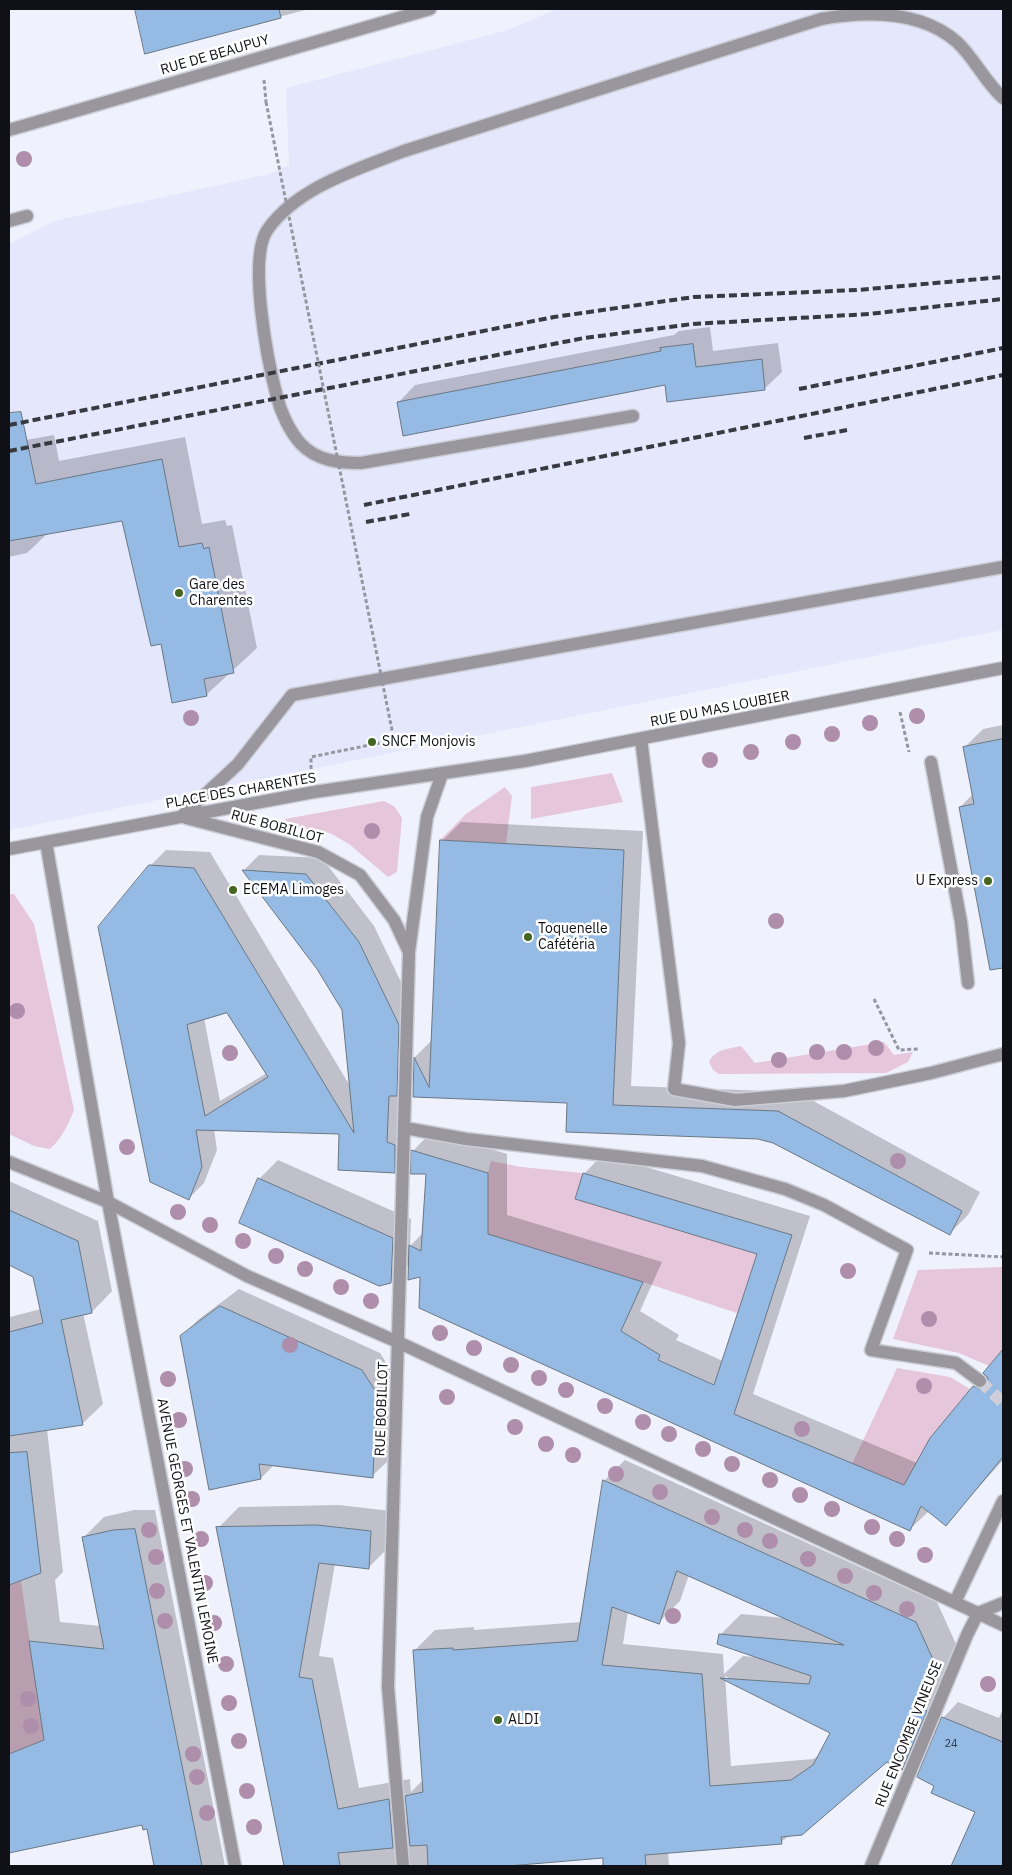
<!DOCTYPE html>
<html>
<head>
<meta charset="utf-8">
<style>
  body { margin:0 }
  #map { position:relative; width:1012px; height:1875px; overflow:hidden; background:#eff1fc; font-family:"IBM Plex Sans",sans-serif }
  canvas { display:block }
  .frame { position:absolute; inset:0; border:10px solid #101117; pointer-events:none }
</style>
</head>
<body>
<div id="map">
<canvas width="1012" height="1875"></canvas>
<div class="frame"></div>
</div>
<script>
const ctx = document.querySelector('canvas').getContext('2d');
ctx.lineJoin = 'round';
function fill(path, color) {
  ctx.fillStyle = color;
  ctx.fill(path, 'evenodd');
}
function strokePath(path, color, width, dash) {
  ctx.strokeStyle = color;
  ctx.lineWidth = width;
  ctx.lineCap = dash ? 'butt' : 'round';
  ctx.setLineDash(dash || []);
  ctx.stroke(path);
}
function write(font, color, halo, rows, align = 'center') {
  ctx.font = font + ' "IBM Plex Sans",sans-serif';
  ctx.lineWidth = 5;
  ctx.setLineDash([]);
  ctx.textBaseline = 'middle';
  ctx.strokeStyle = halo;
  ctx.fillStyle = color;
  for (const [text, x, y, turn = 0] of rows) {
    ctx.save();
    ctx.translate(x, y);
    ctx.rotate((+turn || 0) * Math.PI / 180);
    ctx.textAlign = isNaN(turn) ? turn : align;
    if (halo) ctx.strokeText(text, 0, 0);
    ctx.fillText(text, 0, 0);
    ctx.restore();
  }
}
fill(new Path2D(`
  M 557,9 L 1003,9 L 1003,630 L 9,830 L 9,244 L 54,221 L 269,174 L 289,165 L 286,88 L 508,30 Z`), '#e5e8fd');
fill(new Path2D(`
  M 612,773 L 623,802 L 531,819 L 531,787 Z
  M 505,787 L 512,796 L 506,843 L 440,840 L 466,814 Z
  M 384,801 L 395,807 L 402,818 L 397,872 L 388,877 L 349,844 L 330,833 L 288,827 L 285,819 Z
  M 9,894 L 14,894 L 34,924 L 74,1110 C 68,1125 62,1138 50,1149 L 34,1146 L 9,1134 Z
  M 884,1042 L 894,1055 L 913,1052 L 908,1062 L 886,1073 L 719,1074 L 713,1070 L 709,1062 C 715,1049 728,1049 741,1046 L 755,1063 Z
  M 491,1161 L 521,1167 L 583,1173 L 575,1199 L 757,1254 L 737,1313 L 643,1282 L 488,1234 L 488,1173 Z
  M 1003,1267 L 1003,1348 L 989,1366 L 959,1353 L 893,1339 L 918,1270 Z
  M 897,1368 L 950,1377 L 970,1389 L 930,1438 L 904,1486 L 852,1464 Z
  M 21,1581 L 44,1740 L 9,1754 L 9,1585 Z`), '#e6c6da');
fill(new Path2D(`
  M 136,9 L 309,9 L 146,52 Z
  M 710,327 L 713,351 L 778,343 L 782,372 L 764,389 L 666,384 L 398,403 L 415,385 L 674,335 L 679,331 Z
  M 54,435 L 59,461 L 185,437 L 202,524 L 225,520 L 227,526 L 232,525 L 257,648 L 206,695 L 162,643 L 123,520 L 48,533 L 27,553 L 9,557 L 9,443 Z
  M 1003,725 L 1003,961 L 990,964 L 960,807 L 973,794 L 964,748 L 983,729 Z
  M 461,822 L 643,831 L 631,1086 L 797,1092 L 980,1192 L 968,1215 L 949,1234 L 774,1142 L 569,1102 L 414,1096 L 415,1057 L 432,1040 L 442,841 Z
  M 166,850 L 210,852 L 350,1086 L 343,1010 L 318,969 L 244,870 L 259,855 L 322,858 L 374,926 L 414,1009 L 412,1079 L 404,1087 L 411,1129 L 410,1156 L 394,1171 L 340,1133 L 214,1129 L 217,1150 L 204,1183 L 189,1198 L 150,866 ZM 228,1011 L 267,1073 L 220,1101 L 204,1018 Z
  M 432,1131 L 507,1154 L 507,1215 L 662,1262 L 640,1311 L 679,1335 L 676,1340 L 723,1361 L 758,1253 L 584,1174 L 603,1154 L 810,1216 L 753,1394 L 917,1463 L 974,1387 L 1003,1351 L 1003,1460 L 946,1524 L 929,1511 L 909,1530 L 421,1276 L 409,1264 L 391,1282 L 259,1179 L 278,1160 L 411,1219 L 410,1246 L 424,1232 L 427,1173 L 413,1151 Z
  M 9,1181 L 98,1221 L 112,1291 L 92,1312 L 83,1313 L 103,1404 L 82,1424 L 47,1429 L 63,1572 L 55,1580 L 60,1622 L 101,1626 L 84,1537 L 104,1517 L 134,1510 L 155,1510 L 225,1866 L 155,1866 L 148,1828 L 143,1824 L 9,1852 L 9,1313 L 10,1317 L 41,1309 L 34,1276 L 9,1264 Z
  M 239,1289 L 380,1353 L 393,1374 L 390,1459 L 372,1476 L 274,1465 L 261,1478 L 181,1337 L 199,1319 Z
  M 625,1460 L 937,1602 L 956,1644 L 938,1687 L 947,1690 L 923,1747 L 902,1768 L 887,1761 L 781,1842 L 668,1852 L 669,1866 L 605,1866 L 604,1857 L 515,1864 L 515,1866 L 285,1866 L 218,1528 L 239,1507 L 339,1505 L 391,1511 L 390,1546 L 369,1567 L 335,1564 L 319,1656 L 333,1658 L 359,1788 L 410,1779 L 411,1792 L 424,1779 L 414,1651 L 435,1630 L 474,1627 L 474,1630 L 581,1622 L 604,1481 ZM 689,1575 L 784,1618 L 741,1614 L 720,1635 L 755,1657 L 743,1656 L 724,1674 L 723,1654 L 623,1644 L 628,1611 L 659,1622 L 680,1601 ZM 725,1676 L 831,1732 L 820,1755 L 813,1759 L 731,1766 Z
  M 958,1702 L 999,1718 L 1003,1708 L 1003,1866 L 952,1866 L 976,1811 L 935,1785 L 943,1718 Z`), '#0003');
const building = new Path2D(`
  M 135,9 L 279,9 L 281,18 L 145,54 Z
  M 693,344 L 696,367 L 762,359 L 765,390 L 667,402 L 665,385 L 403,436 L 397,402 L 661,351 L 660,348 Z
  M 21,412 L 36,484 L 162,459 L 179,547 L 202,543 L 204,549 L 209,547 L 234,673 L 204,679 L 207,696 L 172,703 L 161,644 L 151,646 L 122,521 L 9,541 L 9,413 Z
  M 1003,739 L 1003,968 L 990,970 L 959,807 L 974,804 L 963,747 Z
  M 440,840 L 624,850 L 613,1105 L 778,1111 L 962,1211 L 950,1235 L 773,1143 L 758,1139 L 566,1132 L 567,1103 L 413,1097 L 414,1057 L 429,1087 Z
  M 149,865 L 194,868 L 354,1133 L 342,1010 L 317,969 L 242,870 L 306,874 L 359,942 L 399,1025 L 397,1096 L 389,1096 L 387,1142 L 395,1145 L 395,1173 L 338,1170 L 339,1134 L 196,1130 L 202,1167 L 189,1200 L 150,1182 L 98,927 ZM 227,1013 L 268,1077 L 205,1116 L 187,1025 Z
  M 411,1150 L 488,1173 L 488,1234 L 643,1282 L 621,1331 L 660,1355 L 658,1360 L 714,1385 L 757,1254 L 575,1199 L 583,1173 L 792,1235 L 734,1414 L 904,1485 L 930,1438 L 973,1386 L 980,1389 L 987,1385 L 988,1378 L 983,1373 L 1003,1349 L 1003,1457 L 946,1526 L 921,1506 L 910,1531 L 419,1308 L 420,1277 L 408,1280 L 409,1245 L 421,1251 L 426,1174 L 411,1174 Z
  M 258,1178 L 393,1238 L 391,1283 L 379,1286 L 239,1223 Z
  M 9,1210 L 78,1241 L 92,1313 L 61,1320 L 83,1425 L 9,1436 L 9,1332 L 43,1323 L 33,1277 L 9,1265 Z
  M 220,1306 L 362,1370 L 376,1392 L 373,1478 L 259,1464 L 261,1479 L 209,1490 L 180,1336 Z
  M 27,1452 L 41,1573 L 9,1585 L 9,1453 Z
  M 603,1480 L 916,1622 L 936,1666 L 918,1708 L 927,1711 L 902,1770 L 887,1762 L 802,1835 L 781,1837 L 782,1844 L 645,1855 L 646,1866 L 603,1866 L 603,1858 L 508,1866 L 428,1866 L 427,1845 L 410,1846 L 405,1796 L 423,1792 L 413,1650 L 453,1648 L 453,1650 L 577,1641 ZM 677,1571 L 844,1645 L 719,1634 L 717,1644 L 811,1676 L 809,1684 L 720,1678 L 830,1733 L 813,1765 L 791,1780 L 710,1786 L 702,1674 L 602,1665 L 612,1607 L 659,1624 Z
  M 317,1525 L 371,1531 L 369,1569 L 319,1563 L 299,1677 L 312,1679 L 338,1809 L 389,1799 L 393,1848 L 338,1853 L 340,1866 L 284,1866 L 216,1527 Z
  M 135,1529 L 202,1866 L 154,1866 L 147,1829 L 143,1830 L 142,1825 L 9,1853 L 9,1754 L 44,1740 L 29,1641 L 104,1649 L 82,1537 L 113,1530 Z
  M 942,1717 L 1003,1742 L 1003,1866 L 951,1866 L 975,1812 L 931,1793 L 934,1786 L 917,1777 Z`);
fill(building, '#95bae3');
strokePath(building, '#6a7784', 1);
strokePath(new Path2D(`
  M 980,1381 L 1003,1403`), '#cecfda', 12, [12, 6]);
const minor = new Path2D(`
  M 9,130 L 430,9
  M 9,221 L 27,216
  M 633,416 L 361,463 C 340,463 317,461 301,444 C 290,432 281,413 277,397 C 268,363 247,257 268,229 C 298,187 358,169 404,151 L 821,19 C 866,11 920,10 957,42 C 975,59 985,82 1003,98
  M 641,739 L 679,1043 L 674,1089 L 735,1100 L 844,1091 L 931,1073 L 1003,1054
  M 931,762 L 961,922 L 968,983
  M 181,817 L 238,764 L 292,695 L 1003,567
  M 186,818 L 318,852 L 360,875 L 394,920 L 409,952
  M 46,842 L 108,1202 L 235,1866
  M 9,849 L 314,792 L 525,761 L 1003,668
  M 405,1128 L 466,1139 L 702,1166 L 785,1189 L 824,1205 L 907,1250 L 871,1350 L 956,1363 L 980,1381
  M 9,1162 L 108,1202 L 247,1276 L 400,1343 L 1003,1625
  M 955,1602 L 1003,1501
  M 403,1866 L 388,1687 L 409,952 L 427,817 L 442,774
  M 871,1866 L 967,1635 L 978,1613 L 1003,1603`);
strokePath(minor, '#cbcdd7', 15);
strokePath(new Path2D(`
  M 264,80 L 266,102
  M 900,712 L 909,752
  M 311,769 L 311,757 L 394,740
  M 874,999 L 899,1050 L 918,1049
  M 929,1253 L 1003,1257`), '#9597a0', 3, [4, 2.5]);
strokePath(minor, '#9a969d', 12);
strokePath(new Path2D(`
  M 799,389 L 1003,348
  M 9,425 L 554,317 L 694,297 L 857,290 L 1003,277
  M 804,438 L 847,430
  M 9,451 L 584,338 L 692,324 L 869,314 L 1003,299
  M 364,505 L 1003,375
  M 366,522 L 410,514`), '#393a41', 4, [8, 4]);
strokePath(new Path2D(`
  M 266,102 L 394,740`), '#9597a0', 3, [4, 2.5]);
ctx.fillStyle = '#ae8eaa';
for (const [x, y] of [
  [24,159],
  [917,716],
  [191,718],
  [870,723],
  [832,734],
  [793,742],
  [751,752],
  [710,760],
  [372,831],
  [776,921],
  [17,1011],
  [876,1048],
  [817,1052],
  [844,1052],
  [230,1053],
  [779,1060],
  [127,1147],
  [898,1161],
  [178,1212],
  [210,1225],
  [243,1241],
  [276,1256],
  [305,1269],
  [848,1271],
  [341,1287],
  [371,1301],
  [929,1319],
  [440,1333],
  [290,1345],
  [474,1348],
  [511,1365],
  [539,1378],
  [168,1379],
  [924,1386],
  [566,1390],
  [447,1397],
  [605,1406],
  [179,1420],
  [643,1422],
  [515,1427],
  [802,1429],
  [669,1434],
  [546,1444],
  [703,1449],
  [573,1455],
  [732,1464],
  [185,1469],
  [616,1474],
  [770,1480],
  [660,1492],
  [800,1495],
  [192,1499],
  [832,1509],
  [712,1517],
  [872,1527],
  [149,1530],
  [745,1530],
  [201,1539],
  [897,1539],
  [770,1541],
  [925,1555],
  [156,1557],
  [808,1559],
  [845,1576],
  [205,1583],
  [157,1591],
  [874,1593],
  [907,1609],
  [673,1616],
  [165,1621],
  [214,1623],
  [226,1664],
  [988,1684],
  [28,1699],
  [229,1703],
  [31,1726],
  [239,1741],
  [193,1754],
  [197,1777],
  [247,1791],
  [207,1813],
  [254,1827]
]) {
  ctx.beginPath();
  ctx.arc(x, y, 8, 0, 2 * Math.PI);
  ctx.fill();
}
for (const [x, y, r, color] of [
  [179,593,5,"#436720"],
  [372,742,5,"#436720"],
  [988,881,5,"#436720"],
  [233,890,5,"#436720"],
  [528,937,5,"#436720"],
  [498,1720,5,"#436720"]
]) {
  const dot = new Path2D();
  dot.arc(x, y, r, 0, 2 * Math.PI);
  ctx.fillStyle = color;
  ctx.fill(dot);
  strokePath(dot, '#fff', 2);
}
write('11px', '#313b4a', null, [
  ["24",951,1744]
]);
write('14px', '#101117', '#fff', [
  ["RUE DE BEAUPUY",215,55,-16],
  ["RUE DU MAS LOUBIER",720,709,-11],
  ["PLACE DES CHARENTES",241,791,-10],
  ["RUE BOBILLOT",277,827,15],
  ["RUE BOBILLOT",382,1409,-88],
  ["AVENUE GEORGES ET VALENTIN LEMOINE",187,1531,79],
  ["RUE ENCOMBE VINEUSE",909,1734,-68]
]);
write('14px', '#101117', '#fff', [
  ["Gare des",189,585],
  ["Charentes",189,601],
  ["SNCF Monjovis",382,742],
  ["U Express",978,881,"right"],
  ["ECEMA Limoges",243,890],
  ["Toquenelle",538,929],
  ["Cafétéria",538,945],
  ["ALDI",508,1720]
], 'left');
</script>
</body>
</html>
